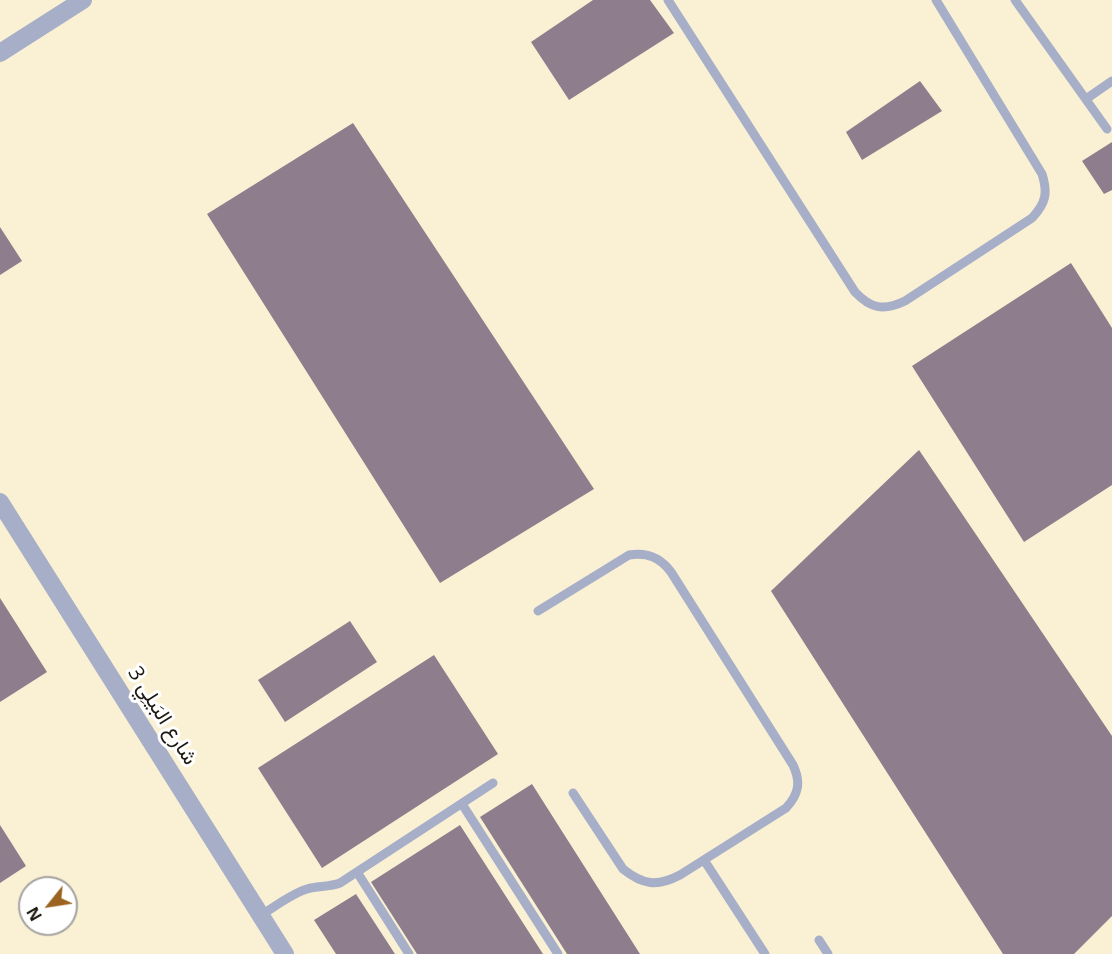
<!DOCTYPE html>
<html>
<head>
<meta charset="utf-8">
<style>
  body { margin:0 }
  #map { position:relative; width:1112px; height:954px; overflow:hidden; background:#fefbf2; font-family:"Open Sans",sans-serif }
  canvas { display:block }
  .north { position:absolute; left:18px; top:876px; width:60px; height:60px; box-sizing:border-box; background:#fff; border:2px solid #a5a3a0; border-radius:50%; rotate:240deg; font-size:16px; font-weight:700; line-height:24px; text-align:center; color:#1d1a12 }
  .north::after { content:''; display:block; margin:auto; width:21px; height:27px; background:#9b631f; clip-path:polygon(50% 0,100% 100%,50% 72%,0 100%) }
</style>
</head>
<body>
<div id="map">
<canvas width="1112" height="954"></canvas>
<div class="north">N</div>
</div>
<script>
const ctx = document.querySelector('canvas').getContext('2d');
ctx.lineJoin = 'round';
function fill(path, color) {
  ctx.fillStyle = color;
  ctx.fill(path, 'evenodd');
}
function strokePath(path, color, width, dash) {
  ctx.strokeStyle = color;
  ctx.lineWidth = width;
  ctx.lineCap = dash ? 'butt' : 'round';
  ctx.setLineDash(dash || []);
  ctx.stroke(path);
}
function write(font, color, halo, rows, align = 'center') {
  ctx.font = font + ' "Open Sans",Vazirmatn,sans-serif';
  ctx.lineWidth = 6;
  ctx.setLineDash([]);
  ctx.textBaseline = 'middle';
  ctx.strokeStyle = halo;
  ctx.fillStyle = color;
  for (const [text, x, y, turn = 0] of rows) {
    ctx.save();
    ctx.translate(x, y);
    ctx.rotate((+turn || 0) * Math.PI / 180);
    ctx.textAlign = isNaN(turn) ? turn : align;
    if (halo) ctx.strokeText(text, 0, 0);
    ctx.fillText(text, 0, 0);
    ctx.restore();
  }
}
fill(new Path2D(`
  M 0,0 L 1112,0 L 1112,954 L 0,954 ZM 30,888 L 66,888 L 66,924 L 30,924 Z`), '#faf0d3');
fill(new Path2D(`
  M 593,0 L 650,0 L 674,33 L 569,100 L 531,42 Z
  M 920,81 L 942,111 L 862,160 L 846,132 Z
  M 353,123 L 594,489 L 440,583 L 207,214 Z
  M 1112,142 L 1112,190 L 1104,194 L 1082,161 Z
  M 0,227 L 22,261 L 0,275 Z
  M 1071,263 L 1112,328 L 1112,485 L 1024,542 L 912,366 Z
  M 919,450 L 1112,736 L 1112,916 L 1074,954 L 1003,954 L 771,591 Z
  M 0,598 L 47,672 L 0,702 Z
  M 350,621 L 377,662 L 285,722 L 258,680 Z
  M 434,655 L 498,754 L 322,868 L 258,768 Z
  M 532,784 L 640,954 L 567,954 L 480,817 Z
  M 0,825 L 26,866 L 0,883 Z
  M 460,825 L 543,954 L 417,954 L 371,882 Z
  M 356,894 L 395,954 L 336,954 L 314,920 Z`), '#8e7e8d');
strokePath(new Path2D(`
  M 668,0 L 855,292 C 871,309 884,311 905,301 L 1032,218 C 1046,203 1048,193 1042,174 L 936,0
  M 1015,0 L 1107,129
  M 1086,99 L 1112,81
  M 538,611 L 629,555 C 647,552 660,557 671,572 L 793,765 C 801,782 799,794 786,808 L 680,875 C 657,887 643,885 623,869 L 573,793
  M 462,804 L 558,954
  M 704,860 L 765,954
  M 357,872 L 409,954
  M 261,915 C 276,906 291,894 307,889 C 318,886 329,887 340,883 L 493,783
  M 819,940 L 828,954`), '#a6aec8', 9);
strokePath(new Path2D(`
  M 0,53 L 83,0
  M 0,502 L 285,954`), '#a6aec8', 18);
write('21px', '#1d1a12', '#fff', [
  ["شارع البَيلِي 3",162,716,58]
]);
</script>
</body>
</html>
